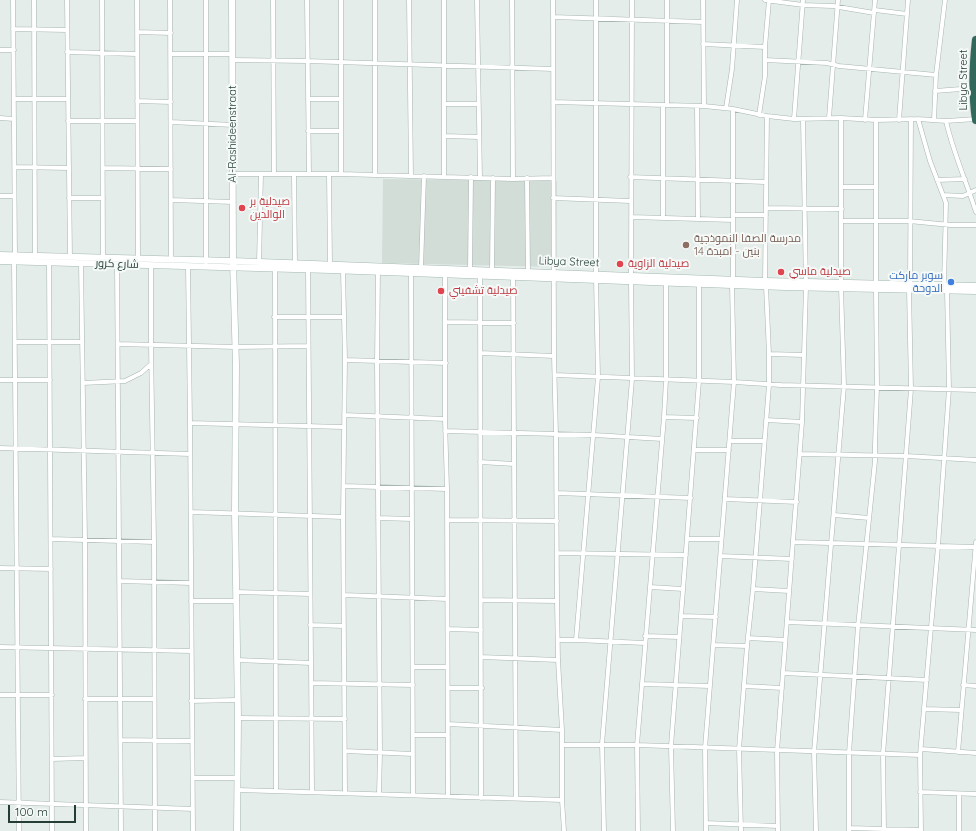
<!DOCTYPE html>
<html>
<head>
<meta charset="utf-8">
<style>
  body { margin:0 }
  #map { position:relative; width:976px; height:831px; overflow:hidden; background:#e4ede9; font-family:Quicksand,sans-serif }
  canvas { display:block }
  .scale { position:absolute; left:8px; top:805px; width:68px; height:18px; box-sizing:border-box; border:2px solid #243e36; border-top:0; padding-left:5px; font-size:12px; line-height:14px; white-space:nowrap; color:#243e36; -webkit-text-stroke:3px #f5f9f7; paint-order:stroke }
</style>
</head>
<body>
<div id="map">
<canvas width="976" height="831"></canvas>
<div class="scale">100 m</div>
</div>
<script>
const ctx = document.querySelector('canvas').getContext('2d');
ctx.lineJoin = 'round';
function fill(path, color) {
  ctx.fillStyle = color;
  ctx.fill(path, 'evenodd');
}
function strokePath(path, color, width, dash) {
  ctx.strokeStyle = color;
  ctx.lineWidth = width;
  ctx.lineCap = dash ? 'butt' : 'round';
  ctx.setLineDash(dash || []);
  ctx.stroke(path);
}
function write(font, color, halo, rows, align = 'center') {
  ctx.font = font + ' Quicksand,Cairo,sans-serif';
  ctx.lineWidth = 4;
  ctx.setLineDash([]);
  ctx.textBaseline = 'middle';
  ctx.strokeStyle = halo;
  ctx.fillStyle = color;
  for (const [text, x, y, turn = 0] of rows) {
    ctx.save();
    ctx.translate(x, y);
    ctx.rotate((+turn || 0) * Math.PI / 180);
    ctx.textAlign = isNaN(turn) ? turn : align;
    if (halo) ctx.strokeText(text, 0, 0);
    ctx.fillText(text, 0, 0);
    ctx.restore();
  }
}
fill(new Path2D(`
  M 383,179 L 557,181 L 556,267 L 382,263 Z`), '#d2ddd8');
const street = new Path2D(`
  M 13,0 L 15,255
  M 34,0 L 35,256
  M 67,0 L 70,257
  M 102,0 L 103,258
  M 137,0 L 138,259
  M 170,0 L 171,260
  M 206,0 L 206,262
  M 273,0 L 274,174
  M 307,0 L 309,174
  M 341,0 L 341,174
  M 409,0 L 411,176
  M 444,0 L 444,176
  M 477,0 L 480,178
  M 512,0 L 513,179
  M 553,0 L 554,356 L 556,435 L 557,601 L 558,660 L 562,730 L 562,800 L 564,831
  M 703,0 L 704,106
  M 765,0 L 803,5 L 833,6 L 874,13
  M 875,10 L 907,14
  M 553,17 L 703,22
  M 13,29 L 67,30
  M 137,32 L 171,33
  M 703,44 L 765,47
  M 0,50 L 14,50
  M 67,52 L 137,54
  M 171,54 L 232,54
  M 232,60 L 307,61 L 553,69
  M 765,60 L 827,63 L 839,66 L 936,75
  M 935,91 L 974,88
  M 14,99 L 68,99
  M 308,99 L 341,99
  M 137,101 L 171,102
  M 553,102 L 704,106 L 733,109 L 767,116 L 794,119 L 841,118 L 876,120 L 918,119 L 946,121 L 976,119
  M 444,104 L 478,104
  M 667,105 L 667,0
  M 697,106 L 698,218
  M 726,108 L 732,69 L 737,0
  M 759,115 L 765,76 L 765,47 L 769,0
  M 0,118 L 14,119
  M 829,118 L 838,0
  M 841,118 L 841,283
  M 794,119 L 803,0
  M 918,119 L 930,161 L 946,203 L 944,285
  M 865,120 L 875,0
  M 899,120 L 908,0
  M 934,120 L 936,75 L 945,0
  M 68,121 L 137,121
  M 946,121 C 953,152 966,181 976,212
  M 171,122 L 233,125
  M 308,131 L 341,131
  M 444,136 L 479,137
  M 15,167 L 69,168
  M 103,168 L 171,169
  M 233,174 L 341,174 L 513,179 L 553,178
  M 329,174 L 330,265
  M 294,175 L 295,264
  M 375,175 L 375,0
  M 630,177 L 765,182
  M 527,178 L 528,272
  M 937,180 L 965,179
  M 842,187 L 875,187
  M 943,195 L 963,196 L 976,190
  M 0,196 L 14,196
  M 69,198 L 103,198
  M 553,198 L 630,201
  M 171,200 L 233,202
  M 766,208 L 842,209
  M 733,215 L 766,215
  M 631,217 L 733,220
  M 663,217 L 663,106
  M 842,221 L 909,221 L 950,225 L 976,225
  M 14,261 L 19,831
  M 49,262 L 52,831
  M 81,263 L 85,540 L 86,831
  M 259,263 L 261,174
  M 117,264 L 121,831
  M 151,265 L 151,344 L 154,542 L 155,831
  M 188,266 L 190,423 L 193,831
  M 421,268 L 424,176
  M 275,269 L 276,791
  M 308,270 L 312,792
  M 470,270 L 471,177
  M 343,271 L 345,360 L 343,517 L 345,793
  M 378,271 L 377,362 L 380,753 L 379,794
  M 492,271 L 493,178
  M 411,273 L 413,795
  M 445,274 L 445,419 L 447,489 L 448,796
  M 480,275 L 481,798
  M 596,275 L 596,0
  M 513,276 L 516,798
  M 631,276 L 632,0
  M 596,279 L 598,377 L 576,640 L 645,643
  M 733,280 L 733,109
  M 765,281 L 767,116
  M 876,284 L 876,120
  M 910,284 L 911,119
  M 274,317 L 344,317
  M 446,322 L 514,323
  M 15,342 L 82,342
  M 118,344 L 236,347 L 308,346
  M 480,353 L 554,356
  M 769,354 L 804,355
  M 345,360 L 446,363
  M 555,375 L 734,382 L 781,385 L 976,390
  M 0,380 L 50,380
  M 83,383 L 125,381 L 141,373 L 151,364
  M 344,415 L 445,419
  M 664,417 L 697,418
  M 766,420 L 802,422
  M 190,423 L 343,427
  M 445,431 L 594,435 L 662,439
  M 730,441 L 764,441
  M 0,448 L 190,454
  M 695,450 L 729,450
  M 800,454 L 906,456 L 976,460
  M 480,462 L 514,464
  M 344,486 L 447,489
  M 557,493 L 691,498
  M 725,499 L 797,502
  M 191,512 L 343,517
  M 834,515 L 869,518
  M 378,518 L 412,519
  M 447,520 L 557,521
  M 51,539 L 154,542
  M 687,539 L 721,539
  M 793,542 L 976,547
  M 557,553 L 686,555
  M 720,556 L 792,559
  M 0,568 L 51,569
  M 119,581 L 191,583
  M 650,587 L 683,589
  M 753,589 L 789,591
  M 236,592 L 310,594
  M 344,595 L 447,599
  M 481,600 L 557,601
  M 191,601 L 237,601
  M 681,616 L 716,617
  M 787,622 L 976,630
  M 310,625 L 344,626
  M 448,629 L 481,630
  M 645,636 L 679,637
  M 748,638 L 785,640
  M 558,640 L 576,640
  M 713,645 L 747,646
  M 0,647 L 191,651
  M 481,657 L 558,660
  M 237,660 L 311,663
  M 413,667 L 447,667
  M 783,673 L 927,680
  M 311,683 L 413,685
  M 642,684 L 710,686
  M 963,685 L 976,686
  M 744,686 L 782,688
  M 448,688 L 482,688
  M 0,695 L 52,695
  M 85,699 L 154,699
  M 191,701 L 238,700
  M 924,709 L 961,710
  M 238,718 L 345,719
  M 448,724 L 562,730
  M 414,735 L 448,735
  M 121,740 L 192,741
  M 562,745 L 637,745 L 920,755
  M 921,749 L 976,753
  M 345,751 L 413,754
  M 958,752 L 976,542
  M 52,759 L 85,758
  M 193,778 L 238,778
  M 238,790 L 562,800
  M 920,792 L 976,794
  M 959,794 L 959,831
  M 0,802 L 193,809
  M 706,823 L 778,826
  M 849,828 L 921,830
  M 604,831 L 602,744 L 632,379 L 631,281
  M 638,831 L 637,745 L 664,417 L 666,380 L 666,282
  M 673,831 L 671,746 L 699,381 L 699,283
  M 706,831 L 705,748 L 734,382 L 732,285
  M 741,831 L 739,749 L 747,646 L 753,589 L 769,385 L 769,354 L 766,286
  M 778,831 L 777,751 L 802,422 L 806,287 L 803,119
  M 816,831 L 814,752 L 844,386 L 841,287
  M 849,831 L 849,753 L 858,626 L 875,461 L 875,445 L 877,387 L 876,289
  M 884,831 L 883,754 L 911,389 L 909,289
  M 921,831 L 920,755 L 938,546 L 949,389 L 947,290`);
const secondary = new Path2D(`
  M 232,0 L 233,261 L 236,365 L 235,512 L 238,718 L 237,831
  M 0,255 L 233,261 L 765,281 L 976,286
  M 0,261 L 331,270 L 785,287 L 976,291`);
const highway = new Path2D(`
  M 976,40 C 973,67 972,93 976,120`);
strokePath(street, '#a7b5b0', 5);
strokePath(secondary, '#a3b8b0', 7);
strokePath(highway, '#c2c9c7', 9);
strokePath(street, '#fff', 4);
strokePath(secondary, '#fff', 6);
strokePath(highway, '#32685b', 8);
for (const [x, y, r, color] of [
  [242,208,4,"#e0444e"],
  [686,245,4,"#8d6e63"],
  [620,264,4,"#e0444e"],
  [781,272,4,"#e0444e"],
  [951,282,4,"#3f7fe0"],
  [441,291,4,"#e0444e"]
]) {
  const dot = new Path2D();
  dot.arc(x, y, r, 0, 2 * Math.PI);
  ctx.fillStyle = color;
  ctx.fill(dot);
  strokePath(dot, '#f5f9f7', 1.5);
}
write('11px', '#243e36', '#f5f9f7', [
  ["Libya Street",964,80,-90],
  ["Al-Rashideenstraat",233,134,-90],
  ["Libya Street",569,262,2],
  ["شارع كرور",117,264,2]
]);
write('11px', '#be3a42', '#f5f9f7', [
  ["صيدلية بر",250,202],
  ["الوالدين",250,215],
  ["صيدلية الزاوية",628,264],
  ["صيدلية ماسي",789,272],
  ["صيدلية تشفيني",449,291]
], 'left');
write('11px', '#785e54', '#f5f9f7', [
  ["مدرسة الصفا النموذجية",694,239],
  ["بنين - امبدة 14",694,252]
], 'left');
write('11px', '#366cbe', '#f5f9f7', [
  ["سوبر ماركت",943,276],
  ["الدوحة",943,289]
], 'right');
</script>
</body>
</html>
